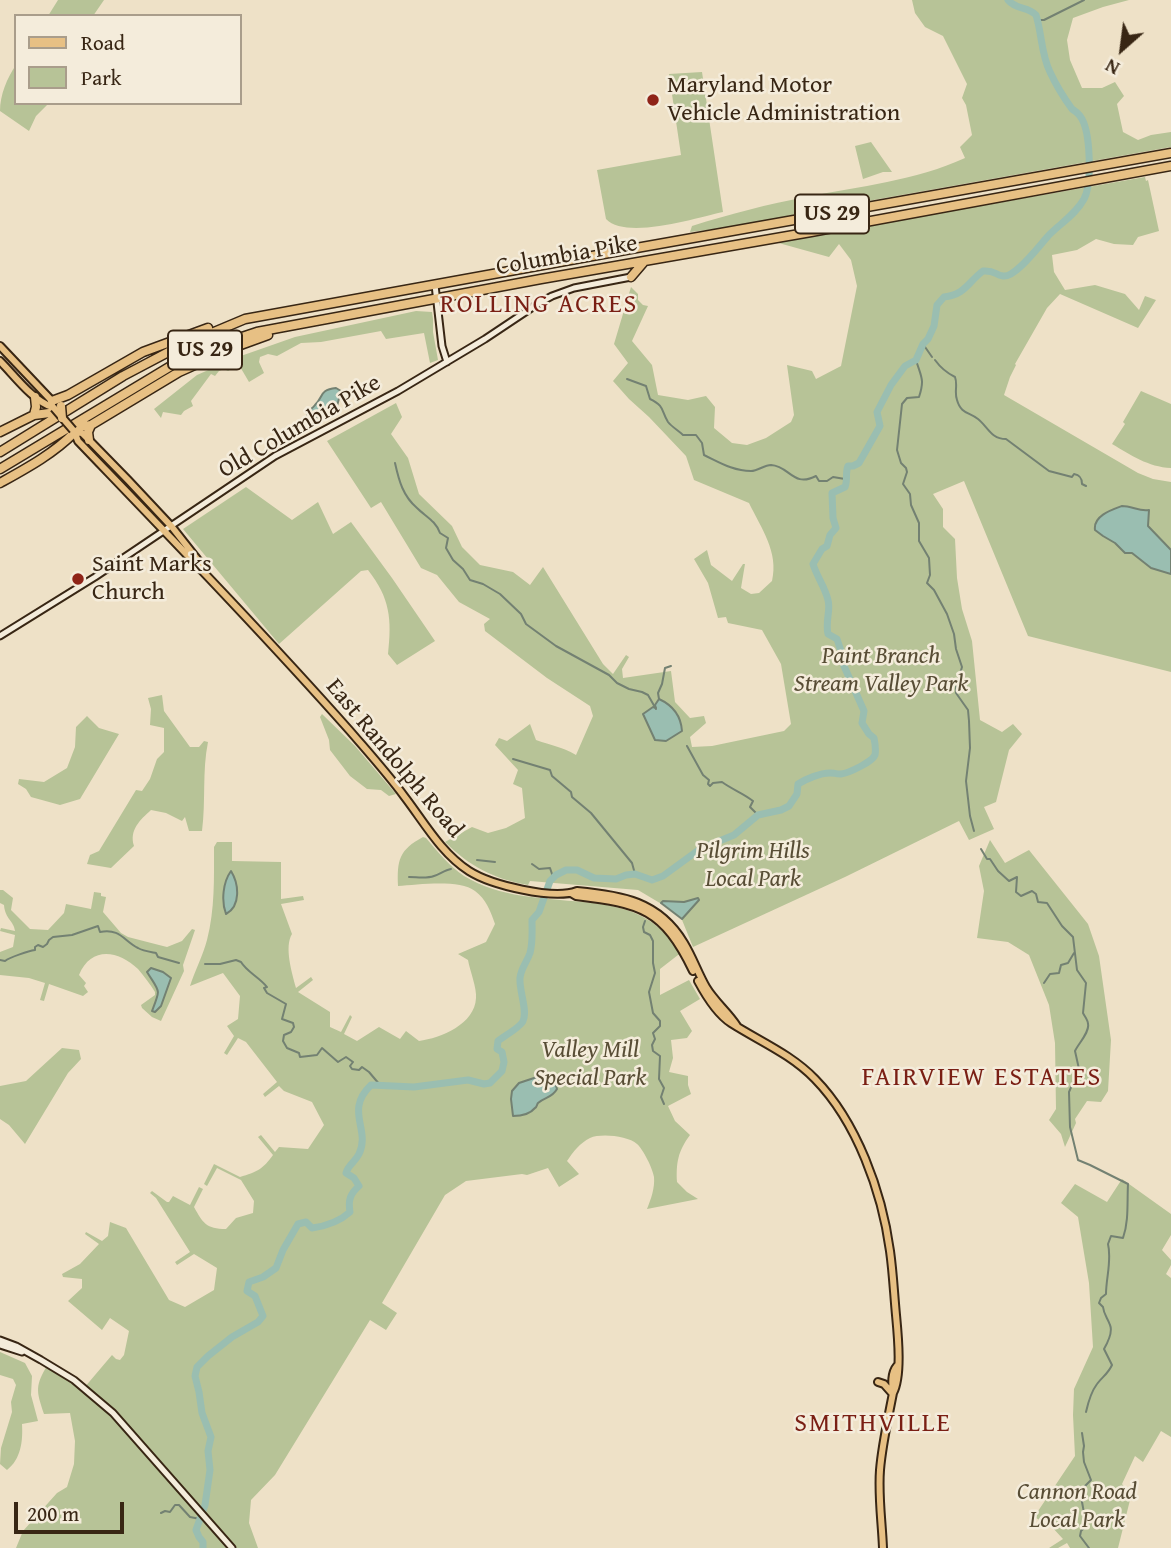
<!DOCTYPE html>
<html>
<head>
<meta charset="utf-8">
<style>
  body { margin:0 }
  #map { position:relative; width:1171px; height:1548px; overflow:hidden; background:#eee1c7; font-family:"Gentium Book Plus",serif }
  canvas { display:block }
  .legend { position:absolute; left:14px; top:14px; width:228px; height:91px; box-sizing:border-box; background:#f4ecdb; border:2px solid #a99d8b; margin:0; padding:9px 12px; list-style:none; font-size:21px; color:#382614 }
  .legend li { display:flex; align-items:center; gap:14px; height:35px }
  .legend b { width:35px; border:2px solid #a99d8b }
  .north { position:absolute; left:1087px; top:14px; width:70px; height:70px; -webkit-text-stroke:5px #f4ecdb; paint-order:stroke; rotate:208deg; font-size:19px; font-weight:700; line-height:28px; text-align:center; color:#382614 }
  .north::after { content:''; display:block; margin:auto; width:24px; height:32px; background:#382614; clip-path:polygon(50% 0,100% 100%,50% 72%,0 100%) }
  .scale { position:absolute; left:14px; top:1502px; width:110px; height:32px; box-sizing:border-box; border:4px solid #382614; border-top:0; padding-left:9px; font-size:21px; line-height:24px; white-space:nowrap; color:#382614; -webkit-text-stroke:5px #f4ecdb; paint-order:stroke }
</style>
</head>
<body>
<div id="map">
<canvas width="1171" height="1548"></canvas>
<ul class="legend">
<li><b style="height:9px;background:#e7c084"></b>Road</li>
<li><b style="height:19px;background:#b7c397"></b>Park</li>
</ul>
<div class="north">N</div>
<div class="scale">200 m</div>
</div>
<script>
const ctx = document.querySelector('canvas').getContext('2d');
ctx.lineJoin = 'round';
function fill(path, color) {
  ctx.fillStyle = color;
  ctx.fill(path, 'evenodd');
}
function strokePath(path, color, width, dash) {
  ctx.strokeStyle = color;
  ctx.lineWidth = width;
  ctx.lineCap = dash ? 'butt' : 'round';
  ctx.setLineDash(dash || []);
  ctx.stroke(path);
}
function write(font, color, halo, rows, align = 'center') {
  ctx.font = font + ' "Gentium Book Plus",serif';
  ctx.lineWidth = 5;
  ctx.setLineDash([]);
  ctx.textBaseline = 'middle';
  ctx.strokeStyle = halo;
  ctx.fillStyle = color;
  for (const [text, x, y, turn = 0] of rows) {
    ctx.save();
    ctx.translate(x, y);
    ctx.rotate((+turn || 0) * Math.PI / 180);
    ctx.textAlign = isNaN(turn) ? turn : align;
    if (halo) ctx.strokeText(text, 0, 0);
    ctx.fillText(text, 0, 0);
    ctx.restore();
  }
}
fill(new Path2D(`
  M 58,0 L 104,0 L 93,16 L 48,16 Z
  M 912,0 L 1129,0 L 1103,7 L 1073,18 L 1067,40 L 1070,60 L 1082,88 L 1102,88 L 1115,82 L 1124,96 L 1117,104 L 1123,132 L 1138,140 L 1151,135 L 1171,132 L 1171,147 L 806,212 L 740,226 L 690,232 L 692,226 C 730,214 768,204 807,197 C 860,186 915,181 965,158 L 960,147 L 972,135 L 966,105 L 962,98 L 967,84 L 943,36 L 925,27 L 915,13 Z
  M 16,65 L 16,103 L 49,103 L 36,116 L 29,131 L 0,111 C 0,95 7,78 16,65 Z
  M 702,72 L 723,212 C 696,218 626,240 606,219 L 597,170 L 681,155 L 669,74 Z
  M 871,142 L 892,172 L 883,172 L 863,179 L 855,146 Z
  M 1145,177 L 1146,181 L 1148,180 L 1159,231 L 1138,237 L 1133,245 L 1114,244 L 1096,239 L 1077,250 L 1052,255 L 1054,272 L 1065,290 L 1095,285 L 1125,294 L 1139,310 L 1145,296 L 1156,300 L 1138,328 L 1060,294 L 1047,308 L 1015,364 L 1016,365 L 1010,377 L 1004,395 L 1138,473 L 1153,479 L 1171,482 L 1171,672 L 1028,636 L 964,481 L 933,494 L 943,509 L 943,527 L 955,539 L 957,578 L 962,609 L 972,641 L 980,720 L 1002,732 L 1013,724 L 1022,734 L 1009,750 L 996,802 L 984,807 L 994,829 L 969,840 L 959,821 L 845,877 L 693,947 L 680,915 L 638,890 L 530,881 L 528,885 C 494,879 469,866 445,842 L 472,827 L 488,833 L 506,828 L 525,818 L 522,788 L 513,784 L 518,770 L 495,745 L 499,738 L 507,741 L 530,724 L 536,740 C 552,746 561,746 576,755 L 593,716 L 590,706 L 547,678 L 485,631 L 484,624 L 490,619 L 459,602 L 437,575 L 421,568 L 381,502 L 371,508 L 327,441 L 396,403 L 402,417 L 391,434 L 408,458 L 419,494 L 452,526 L 462,547 L 480,565 L 513,572 L 530,585 L 543,567 L 603,664 L 613,674 L 626,655 L 629,657 L 622,669 L 623,678 L 671,671 L 675,702 L 690,718 L 704,716 L 706,723 L 690,737 L 692,747 L 712,746 L 784,731 L 791,724 L 781,664 L 762,630 L 728,623 L 726,617 L 718,618 L 708,583 L 694,559 L 707,550 L 711,565 L 732,581 L 743,564 L 745,564 L 741,588 L 751,594 L 759,593 L 772,581 C 779,552 761,528 749,503 L 694,480 L 686,456 L 649,417 L 629,399 L 613,381 L 628,363 L 614,344 L 631,287 L 638,294 L 638,300 L 643,305 L 648,306 L 632,341 L 652,365 L 658,395 L 688,400 L 706,396 L 715,407 L 714,428 L 732,443 L 747,445 L 766,438 L 791,422 L 794,415 L 787,365 L 812,371 L 816,379 L 841,366 L 857,286 L 851,260 L 839,244 L 829,257 L 775,242 Z
  M 416,311 L 432,312 L 433,319 L 433,332 L 438,360 L 430,363 L 424,333 L 386,339 L 381,331 L 321,342 L 301,343 L 277,356 L 268,354 L 260,357 L 259,362 L 264,373 L 249,382 L 239,365 L 228,371 L 224,369 L 219,371 L 215,376 L 211,374 L 191,401 L 193,406 L 184,411 L 181,415 L 163,412 L 161,418 L 154,409 L 197,375 L 238,357 L 295,337 Z
  M 1141,391 L 1171,404 L 1171,468 C 1148,467 1131,455 1112,444 L 1125,424 L 1123,422 Z
  M 246,487 L 292,520 L 318,502 L 333,534 L 351,522 L 392,578 L 435,641 L 397,665 L 388,654 C 392,619 390,598 368,570 L 361,571 L 279,644 L 183,529 Z
  M 162,695 L 164,711 L 190,747 L 199,747 L 204,741 L 208,742 C 202,771 206,801 202,831 L 189,831 L 185,817 L 182,821 L 166,813 L 151,810 C 140,820 129,830 134,846 L 111,868 L 87,864 L 90,855 L 99,851 L 136,790 L 142,791 L 150,779 L 157,759 L 164,752 L 164,728 L 150,725 L 151,709 L 148,698 Z
  M 322,714 L 355,746 L 396,794 L 389,796 L 381,790 L 367,789 L 350,776 L 330,750 L 329,740 L 320,717 Z
  M 87,716 L 99,728 L 119,734 L 80,799 L 60,805 L 31,797 L 26,789 L 18,784 L 19,779 L 44,782 L 67,768 L 75,747 L 76,727 Z
  M 423,837 L 426,838 C 438,852 449,866 464,876 C 500,898 543,898 583,902 C 606,904 630,908 650,921 C 663,930 673,942 683,955 L 678,955 L 660,969 L 660,995 L 689,980 L 700,999 L 680,1011 L 692,1031 L 687,1038 L 671,1040 L 673,1058 L 669,1072 L 688,1076 L 688,1085 L 691,1094 L 668,1106 L 675,1121 L 690,1135 C 678,1151 676,1163 677,1182 L 687,1192 L 698,1199 L 647,1209 C 651,1199 655,1188 654,1177 C 653,1169 643,1149 637,1144 C 628,1136 601,1133 590,1138 C 580,1143 573,1152 567,1161 L 579,1174 L 559,1187 L 548,1168 L 527,1175 L 522,1174 L 466,1181 L 445,1195 L 382,1303 L 397,1313 L 386,1330 L 370,1320 L 275,1475 L 251,1500 L 249,1523 L 258,1548 L 16,1548 L 23,1531 L 57,1493 L 67,1487 L 74,1464 L 75,1441 L 70,1413 L 44,1414 C 36,1390 35,1386 48,1364 L 84,1388 L 112,1355 L 116,1359 L 120,1360 L 124,1355 L 129,1331 L 110,1318 L 102,1330 L 68,1301 L 82,1288 L 82,1279 L 63,1277 L 62,1274 L 80,1264 L 99,1244 L 85,1234 L 86,1232 L 102,1241 L 108,1236 L 110,1222 L 126,1228 L 169,1300 L 185,1307 L 214,1290 L 217,1268 L 194,1254 L 177,1265 L 175,1262 L 190,1252 L 156,1198 L 150,1193 L 152,1191 L 167,1202 L 169,1202 L 173,1196 L 190,1205 L 199,1187 L 203,1189 L 194,1207 C 203,1223 206,1229 226,1229 L 236,1218 L 253,1213 L 254,1201 L 241,1180 L 217,1168 L 207,1186 L 204,1184 L 214,1164 L 240,1177 C 257,1172 263,1169 273,1155 L 258,1137 L 261,1135 L 275,1152 L 279,1147 L 308,1149 L 324,1125 L 312,1102 L 284,1091 L 279,1086 L 265,1097 L 263,1094 L 277,1082 L 246,1042 L 238,1038 L 227,1055 L 224,1053 L 234,1036 L 227,1026 L 238,1019 L 240,996 L 223,973 L 190,986 C 195,971 203,955 207,940 C 215,909 214,878 214,847 L 217,842 L 232,842 L 232,861 L 281,862 L 281,899 L 303,896 L 304,900 L 281,904 L 292,934 C 284,947 292,973 296,988 L 311,977 L 313,980 L 298,992 L 330,1012 L 330,1027 L 341,1032 L 350,1015 L 352,1017 L 344,1034 L 357,1041 L 379,1027 L 400,1039 L 406,1031 L 419,1041 C 441,1038 475,1024 476,998 C 477,988 470,971 468,960 L 458,954 L 486,942 L 495,924 C 491,912 486,899 475,891 C 459,879 418,885 398,886 C 397,860 399,850 423,837 Z
  M 990,840 L 1005,863 L 1029,850 L 1088,924 L 1099,956 L 1111,1040 L 1108,1091 L 1101,1102 L 1087,1101 L 1075,1119 L 1076,1123 L 1065,1147 L 1061,1134 L 1049,1120 L 1056,1109 L 1055,1043 L 1049,1005 L 1029,955 L 1008,942 L 977,938 L 984,891 L 979,866 Z
  M 0,890 L 3,890 L 13,898 L 11,910 L 30,929 L 48,930 L 64,913 L 66,904 L 91,909 L 94,892 L 101,893 L 101,896 L 106,897 L 103,912 L 121,933 L 128,937 L 159,945 L 167,947 L 182,941 L 192,929 L 195,930 L 183,965 L 184,971 L 161,1021 L 152,1017 L 142,1008 L 141,1005 L 155,995 L 155,992 C 150,984 144,976 138,969 C 118,950 91,946 79,975 L 86,983 L 84,986 L 88,992 L 83,996 L 49,984 L 44,1001 L 40,1000 L 45,983 L 29,978 L 0,975 L 0,952 L 13,947 L 15,935 L 0,931 L 1,928 L 15,931 C 14,921 5,919 4,905 L 0,903 Z
  M 62,1048 L 79,1050 L 81,1059 L 68,1073 L 25,1144 L 9,1125 L 0,1119 L 0,1086 L 26,1081 Z
  M 1122,1179 L 1171,1214 L 1171,1235 L 1162,1250 L 1171,1260 L 1171,1265 L 1166,1274 L 1171,1278 L 1171,1437 L 1161,1431 L 1143,1462 L 1135,1456 L 1122,1484 L 1131,1496 L 1118,1548 L 1070,1548 L 1067,1543 L 1058,1548 L 1049,1548 L 1063,1539 L 1051,1526 L 1034,1517 L 1075,1456 L 1073,1415 L 1074,1389 L 1093,1347 L 1089,1283 L 1078,1217 L 1061,1203 L 1075,1184 L 1107,1202 Z
  M 0,1352 L 25,1363 L 32,1376 L 31,1395 L 38,1421 L 22,1424 C 23,1441 21,1459 7,1470 L 0,1464 L 1,1448 L 12,1412 L 11,1402 L 16,1385 L 13,1379 L 0,1375 Z`), '#b7c397');
const water = new Path2D(`
  M 336,388 L 341,391 L 337,406 C 330,413 317,419 308,418 L 307,413 C 309,410 313,408 315,405 C 324,396 319,390 336,388 Z
  M 1122,506 C 1132,506 1140,512 1149,510 L 1148,526 L 1171,550 L 1171,574 L 1151,568 L 1132,553 L 1125,553 L 1115,543 L 1103,536 L 1095,530 C 1093,516 1111,510 1122,506 Z
  M 659,699 C 672,705 681,716 682,731 L 666,741 L 655,740 L 643,714 L 653,707 L 656,708 L 655,705 Z
  M 231,871 C 239,884 241,906 226,914 C 221,901 223,882 231,871 Z
  M 698,898 L 699,900 L 682,919 L 661,903 L 663,901 L 684,902 Z
  M 151,968 L 163,972 L 171,978 L 161,1006 L 155,1012 L 152,1011 C 161,988 160,993 147,972 Z
  M 549,1073 L 555,1080 L 555,1083 L 557,1089 C 552,1098 545,1097 538,1103 C 537,1104 537,1107 535,1108 C 530,1114 520,1116 513,1116 L 511,1099 L 512,1091 L 519,1083 Z`);
fill(water, '#9abeb1');
strokePath(water, '#738172', 2);
strokePath(new Path2D(`
  M 1037,20 L 1044,20 L 1084,0
  M 923,344 L 932,357
  M 916,360 C 921,377 925,379 919,397 L 907,398 L 902,404 L 897,450 L 901,463 L 906,468 L 907,472 L 903,484 L 910,494 L 911,505 L 919,523 L 919,541 L 929,558 L 930,575 L 927,583 L 934,590 L 947,614 L 954,634 L 956,649 L 962,667 L 956,687 L 956,693 L 968,710 L 969,721 L 970,748 L 966,781 L 970,816 L 974,831
  M 935,360 C 940,367 947,373 955,377 C 958,385 954,392 957,400 C 961,414 969,412 978,419 C 988,427 991,439 1006,439 L 1049,471 L 1072,477 L 1074,474 C 1080,475 1082,478 1082,484 L 1086,486
  M 627,379 L 646,386 L 650,399 C 665,406 661,411 668,422 C 672,427 679,431 683,435 L 696,435 L 702,443 L 704,455 C 719,462 733,471 751,471 C 758,471 764,465 771,465 C 790,466 793,488 816,476 L 819,481 L 827,481 L 833,477 L 845,479
  M 395,463 C 399,481 403,496 417,508 C 425,516 436,521 440,533 L 448,538 L 446,548 L 453,560 L 463,569 L 470,580 L 483,584 L 500,594 L 521,614 L 526,624 L 556,646 L 609,675 L 617,683 L 629,689 L 642,692 L 648,695 L 656,709
  M 659,699 L 658,693 L 662,684 L 665,668 L 671,666
  M 687,746 L 703,775 L 709,780 L 708,784 L 710,786 L 713,783 L 722,782 C 733,790 743,793 753,801 L 750,807 L 758,815
  M 513,759 L 550,770 L 552,776 L 571,792 L 572,797 L 591,813 L 632,863 L 635,874
  M 981,849 L 987,859 L 990,859 L 998,871 L 1009,881 L 1017,877 L 1016,892 L 1021,896 L 1032,891 L 1036,894 L 1038,902 L 1047,903 L 1062,926 L 1073,937 L 1077,970 L 1086,983 L 1083,1013 C 1085,1017 1088,1020 1088,1024 C 1090,1032 1078,1044 1075,1051 L 1079,1069 L 1069,1092 L 1070,1127 L 1078,1160 L 1090,1165 L 1128,1184 C 1127,1202 1129,1221 1123,1238 L 1111,1236 L 1108,1244 C 1112,1260 1106,1278 1106,1294 L 1101,1298 L 1099,1303 L 1103,1307 C 1104,1315 1107,1317 1110,1325 C 1113,1332 1108,1342 1104,1349 L 1112,1365 C 1108,1374 1102,1377 1097,1384 C 1091,1392 1088,1403 1086,1412
  M 477,860 L 495,862
  M 532,864 L 539,869 L 550,868 L 553,877
  M 409,877 C 417,877 426,879 434,876 C 440,874 445,870 451,869
  M 645,921 L 643,927 L 644,932 L 650,935 L 653,941 L 653,963 L 655,973 L 649,992 L 653,1013 L 660,1021 L 660,1026 L 653,1033 L 655,1039 L 652,1045 L 653,1051 L 660,1056 L 659,1079 L 664,1088 L 661,1097 L 664,1104
  M 0,960 L 5,961 C 10,957 29,951 35,950 L 35,947 L 38,945 L 43,947 L 47,944 L 49,940 L 53,937 L 72,935 L 98,926 L 100,932 C 120,928 124,941 138,948 C 143,951 151,952 156,953 L 158,957 L 179,963
  M 205,964 L 220,964 L 236,960 L 241,962 C 247,972 259,977 267,987 L 264,988 L 267,993 L 286,1004 L 282,1019 L 293,1023 L 294,1027 L 291,1032 L 284,1035 L 283,1041 L 287,1048 L 299,1053 L 300,1057 L 317,1055 L 322,1048 L 338,1062 L 346,1057 L 353,1062 L 350,1066 L 352,1069 L 359,1070 L 362,1067 L 369,1072 L 380,1085
  M 1044,983 L 1050,974 L 1059,973 L 1061,965 L 1068,963 L 1074,953
  M 1082,1433 L 1084,1446 L 1083,1452 L 1084,1462 L 1091,1480 L 1082,1489 C 1079,1503 1087,1514 1085,1527 L 1081,1531 L 1080,1536 L 1089,1548
  M 161,1513 L 165,1511 L 170,1512 L 175,1505 L 179,1505 L 190,1517 L 200,1519`), '#738172', 2);
strokePath(new Path2D(`
  M 203,1548 L 203,1542 L 199,1537 L 196,1530 L 205,1505 L 210,1470 L 208,1451 L 211,1437 L 202,1413 L 199,1392 L 195,1376 L 197,1367 L 208,1356 L 232,1337 L 258,1322 L 263,1316 L 255,1296 L 247,1291 L 249,1282 L 263,1277 L 276,1268 L 283,1250 L 298,1224 L 306,1222 L 312,1228 C 327,1226 339,1222 350,1212 C 348,1200 350,1194 359,1186 L 354,1178 L 346,1173 C 348,1165 355,1162 359,1154 C 371,1129 344,1111 371,1085 L 414,1087 L 468,1080 L 484,1084 L 490,1083 L 502,1071 L 504,1062 L 502,1052 L 497,1049 L 498,1041 C 504,1036 521,1027 523,1021 C 528,1011 519,991 520,978 C 521,968 527,962 530,953 C 533,942 532,931 532,920 L 539,912 L 550,881 L 556,875 L 566,870 L 577,870 L 594,878 L 616,879 L 626,875 L 635,874 L 652,880 L 663,876 L 700,849 L 734,835 L 758,815 L 781,810 L 789,806 L 797,794 L 798,784 C 806,779 820,773 830,773 C 838,773 833,774 841,774 C 849,773 872,762 875,755 C 876,750 875,743 874,738 L 869,734 L 862,723 L 864,711 L 844,666 L 843,657 L 837,639 L 828,634 C 825,621 831,610 828,600 C 825,587 817,577 813,564 L 822,549 L 827,546 L 830,535 L 836,528 L 833,518 L 832,493 L 845,487 C 848,480 845,473 848,466 L 853,466 L 859,463 L 880,426 L 877,412 L 891,385 L 905,366 L 916,360 L 923,344 L 928,339 L 934,326 L 937,305 L 944,297 C 965,295 968,282 983,271 C 995,270 995,275 1003,276 C 1016,278 1041,243 1050,234 C 1061,223 1076,214 1084,199 C 1092,184 1091,130 1080,116 C 1078,113 1075,111 1072,109 C 1064,98 1056,85 1050,72 C 1041,54 1042,34 1036,15 C 1028,6 1016,10 1008,0`), '#9abeb1', 7);
const secondary = new Path2D(`
  M 435,285 L 442,346 L 447,362
  M 0,636 L 95,577 L 275,456 L 398,391 L 485,339 L 539,303 L 552,296 L 574,288 L 631,277
  M 0,1340 L 16,1346 L 41,1360 L 74,1380 L 113,1413 L 232,1548
  M 0,1345 L 22,1352`);
const primary = new Path2D(`
  M 0,346 L 52,401 L 52,404
  M 0,361 C 14,375 33,401 52,407
  M 74,431 L 78,441 C 170,537 262,632 350,731 C 368,752 387,773 404,796 C 424,822 441,853 469,871 C 491,885 553,900 577,891 C 621,895 659,901 684,943 C 693,958 698,973 706,987 C 715,1002 728,1012 737,1026
  M 75,432 L 82,433 L 89,440 L 128,480 L 172,527 L 205,569
  M 571,893 L 576,896 C 641,904 663,909 693,971
  M 698,981 C 706,996 717,1014 731,1023 C 759,1041 791,1054 815,1079 C 857,1122 882,1192 890,1251 C 893,1272 894,1294 896,1315 C 898,1336 902,1376 893,1393 C 888,1419 882,1445 880,1470 C 878,1496 882,1522 883,1548
  M 878,1382 L 884,1384 L 892,1393
  M 893,1393 C 892,1384 891,1373 897,1366`);
const highway = new Path2D(`
  M 631,277 L 643,263
  M 52,401 L 68,395 L 143,352 L 208,328
  M 34,415 L 36,407 L 35,397
  M 72,428 L 91,425 L 179,372 L 235,347 L 268,335
  M 0,432 L 34,415 L 57,412
  M 89,440 L 88,432 L 91,425
  M 0,452 L 123,376 L 176,348 L 245,319 L 642,247 L 1171,153
  M 0,469 L 176,363 L 215,346 L 257,332 L 541,279 L 811,232 L 1171,166
  M 0,483 C 27,468 53,454 75,432`);
strokePath(secondary, '#382614', 9);
strokePath(primary, '#382614', 10);
strokePath(highway, '#382614', 11);
strokePath(secondary, '#f4ecdb', 5);
strokePath(primary, '#e7c084', 6);
strokePath(highway, '#e7c084', 8);
const primaryBridge = new Path2D(`
  M 54,408 L 73,430`);
const highwayBridge = new Path2D(`
  M 61,406 L 62,418`);
strokePath(primaryBridge, '#382614', 10, []);
strokePath(highwayBridge, '#382614', 11, []);
strokePath(primaryBridge, '#e7c084', 6);
strokePath(highwayBridge, '#e7c084', 8);
for (const [x, y, r, color] of [
  [653,100,7,"#8f2418"],
  [78,579,7,"#8f2418"]
]) {
  const dot = new Path2D();
  dot.arc(x, y, r, 0, 2 * Math.PI);
  ctx.fillStyle = color;
  ctx.fill(dot);
  strokePath(dot, '#f4ecdb', 2.5);
}
for (const [x, y, w] of [
  [832,214,74],
  [205,350,74]
]) {
  const box = new Path2D();
  box.roundRect(x - w / 2, y - 19.5, w, 39, 5);
  ctx.fillStyle = '#f4ecdb';
  ctx.fill(box);
  strokePath(box, '#382614', 2);
}
write('bold 23px', '#382614', null, [
  ["US 29",832,214],
  ["US 29",205,350]
]);
write('24px', '#382614', '#f4ecdb', [
  ["Maryland Motor",667,86],
  ["Vehicle Administration",667,114],
  ["Saint Marks",92,565],
  ["Church",92,593]
], 'left');
write('24px', '#382614', '#f4ecdb', [
  ["Columbia Pike",567,256,-10],
  ["Old Columbia Pike",300,427,-30],
  ["East Randolph Road",394,759,50]
]);
write('italic 24px', '#584d35', '#f4ecdb', [
  ["Paint Branch",881,657],
  ["Stream Valley Park",881,685],
  ["Pilgrim Hills",753,852],
  ["Local Park",753,880],
  ["Valley Mill",590,1051],
  ["Special Park",590,1079],
  ["Cannon Road",1077,1493],
  ["Local Park",1077,1521]
]);
ctx.letterSpacing = '2px';
write('26px', '#7a1f14', '#f4ecdb', [
  ["ROLLING ACRES",539,305],
  ["FAIRVIEW ESTATES",982,1078],
  ["SMITHVILLE",873,1424]
]);
ctx.letterSpacing = '0px';
</script>
</body>
</html>
